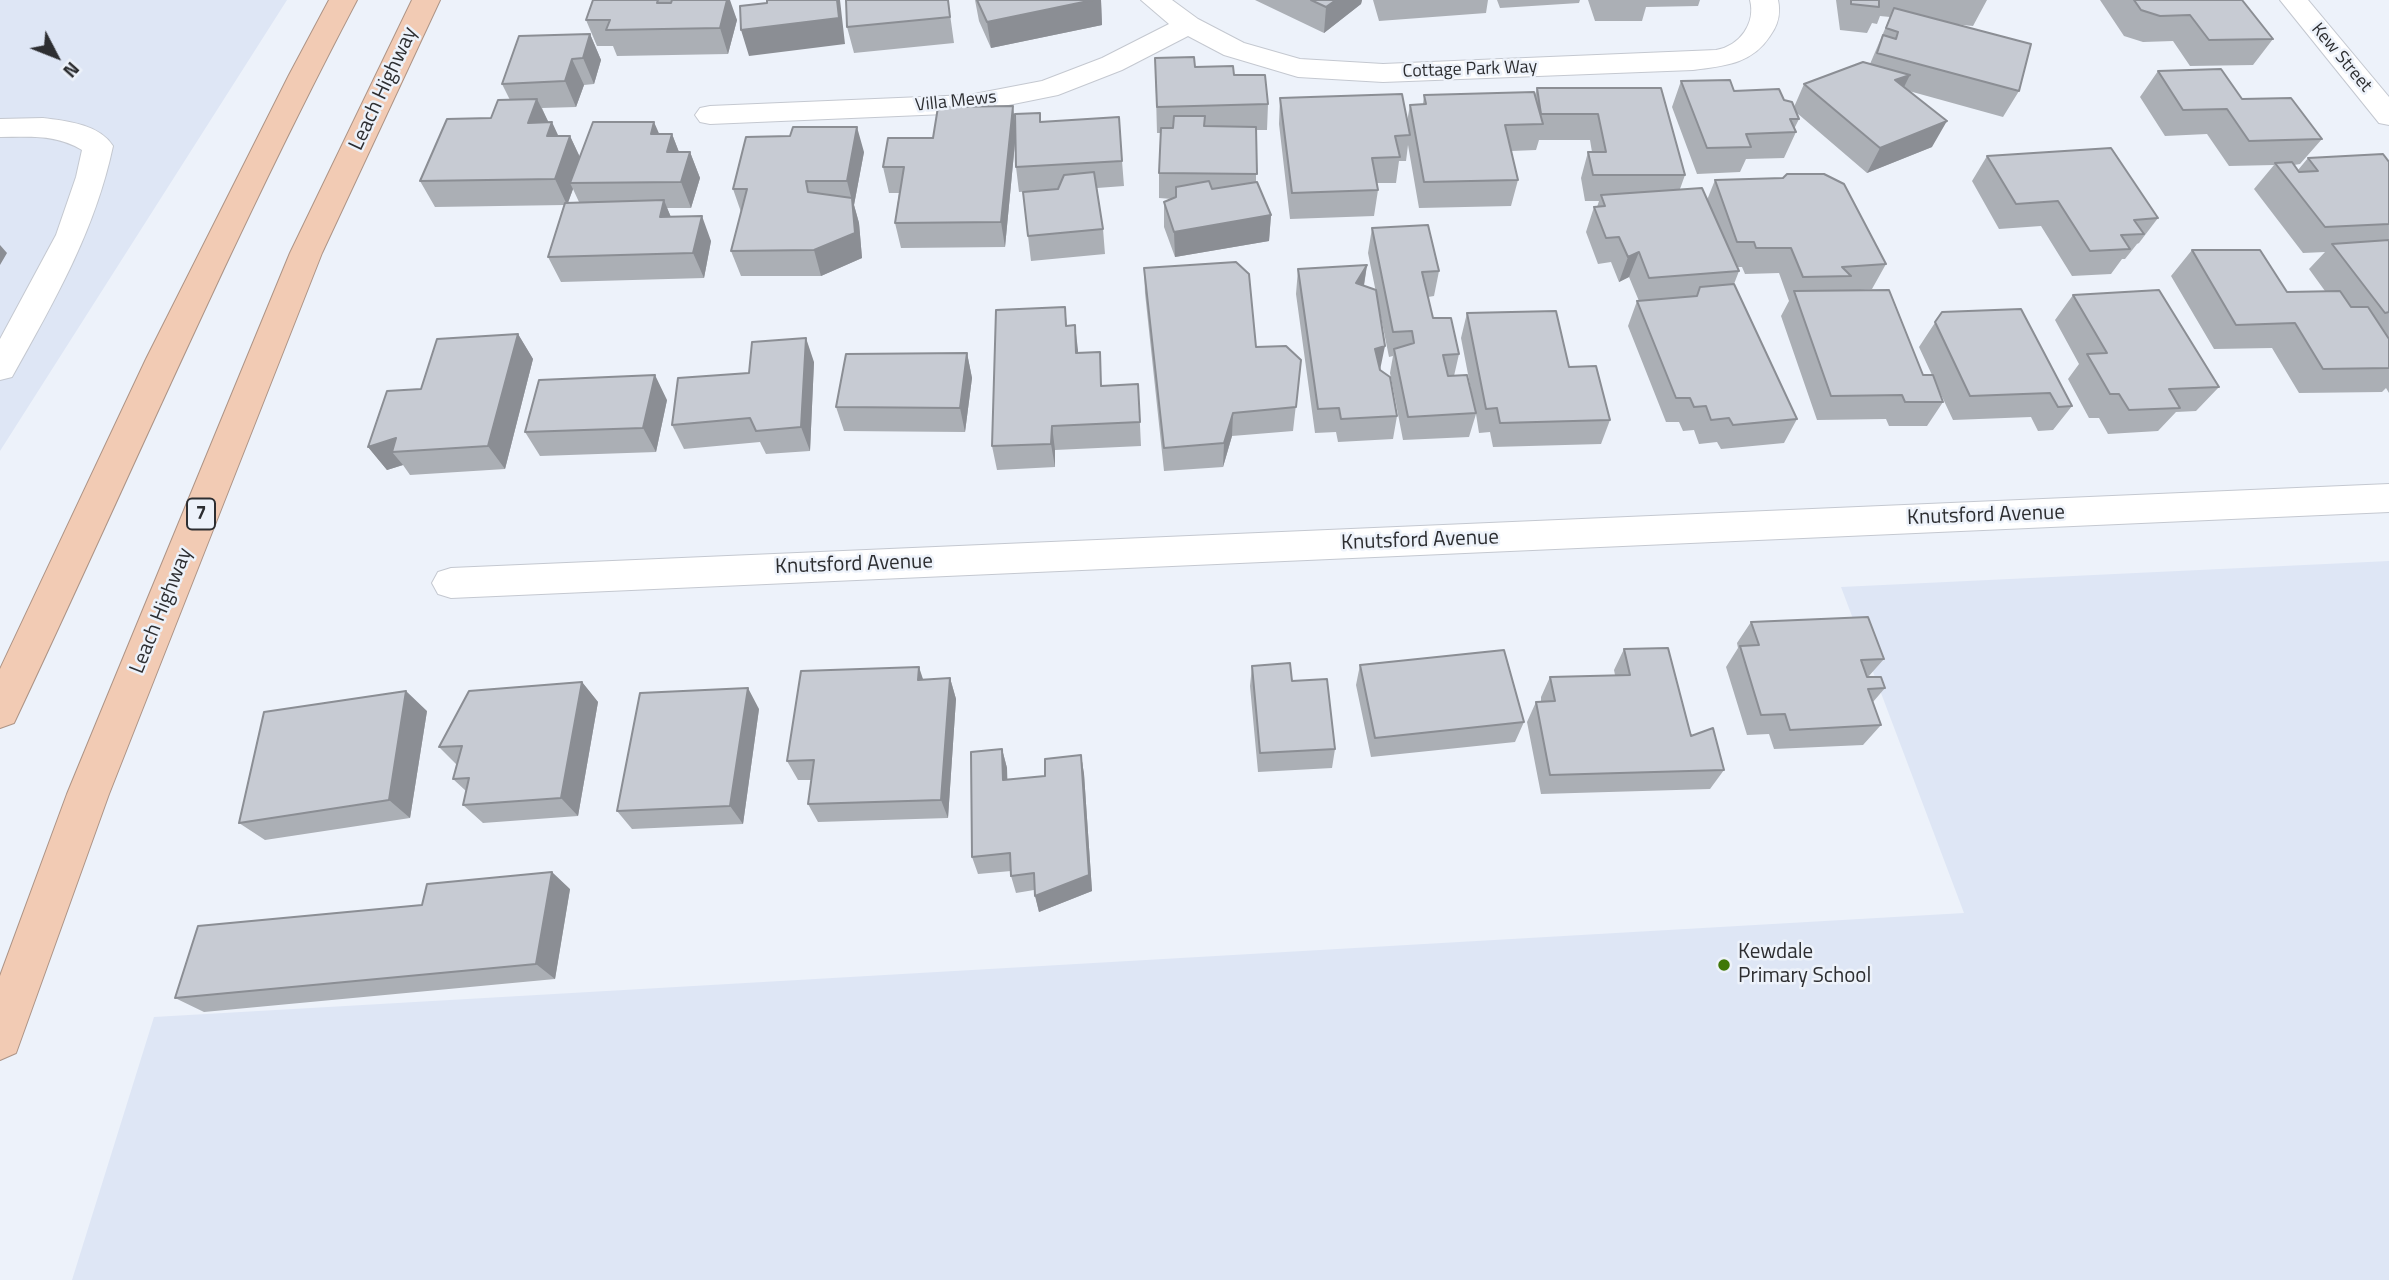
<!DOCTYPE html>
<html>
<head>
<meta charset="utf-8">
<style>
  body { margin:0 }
  #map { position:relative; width:2389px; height:1280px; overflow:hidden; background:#edf2fa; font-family:"Titillium Web",sans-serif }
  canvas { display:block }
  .north { position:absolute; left:21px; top:21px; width:70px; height:70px; -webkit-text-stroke:5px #edf2fa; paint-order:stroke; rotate:132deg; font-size:19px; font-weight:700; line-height:28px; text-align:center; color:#2d2e31 }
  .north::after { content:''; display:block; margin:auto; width:24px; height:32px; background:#2d2e31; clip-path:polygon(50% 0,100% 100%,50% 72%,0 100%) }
</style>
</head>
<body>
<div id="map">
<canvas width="2389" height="1280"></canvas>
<div class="north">N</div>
</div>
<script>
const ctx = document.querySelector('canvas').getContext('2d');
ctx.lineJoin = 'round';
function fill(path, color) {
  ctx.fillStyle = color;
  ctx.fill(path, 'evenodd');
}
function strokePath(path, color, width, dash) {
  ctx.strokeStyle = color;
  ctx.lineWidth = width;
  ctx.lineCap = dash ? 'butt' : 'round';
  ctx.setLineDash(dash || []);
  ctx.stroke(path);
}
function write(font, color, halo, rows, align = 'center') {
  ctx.font = font + ' "Titillium Web",sans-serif';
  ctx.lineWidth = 5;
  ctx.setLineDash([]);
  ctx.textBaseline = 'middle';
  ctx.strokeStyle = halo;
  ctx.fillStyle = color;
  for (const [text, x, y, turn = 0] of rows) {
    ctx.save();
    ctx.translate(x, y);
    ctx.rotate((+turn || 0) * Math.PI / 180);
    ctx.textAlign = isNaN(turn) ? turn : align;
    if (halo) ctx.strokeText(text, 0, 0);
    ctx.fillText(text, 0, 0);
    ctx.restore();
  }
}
fill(new Path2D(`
  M 0,0 L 287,0 L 0,451 Z
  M 2389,561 L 2389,1280 L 72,1280 L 154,1017 L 1964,913 L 1841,587 Z`), '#dee6f5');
const minor = new Path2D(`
  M 1141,0 L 1172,0 L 1198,19 L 1244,43 L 1300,59 L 1383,64 L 1716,50 C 1740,46 1756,23 1750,0 L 1778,0 C 1781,14 1778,25 1770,36 C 1752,64 1724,66 1693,70 L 1383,82 L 1298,77 L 1224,55 L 1188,36 L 1122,70 L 1058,95 L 969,113 L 710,124 L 700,122 L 695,115 L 700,108 L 710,106 L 969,95 L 1042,81 L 1102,58 L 1169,24 Z
  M 2280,0 L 2308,0 L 2389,97 L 2389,125 L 2379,123 Z
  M 43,118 C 67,121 99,124 113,146 C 95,231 54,302 12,377 L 0,380 L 0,339 L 56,235 L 76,177 L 82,150 C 56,134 30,137 0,137 L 0,119 Z
  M 2389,484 L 2389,512 L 451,598 L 438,594 L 432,583 L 438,572 L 451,568 Z`);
const highway = new Path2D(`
  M 329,0 L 357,0 C 232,237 128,482 14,723 L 0,728 L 0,669 L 146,359 L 289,75 Z
  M 412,0 L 440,0 L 322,253 L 109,794 L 16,1053 L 0,1060 L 0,976 L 67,794 L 290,253 Z`);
strokePath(minor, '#c4c8d0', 2);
strokePath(highway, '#ad9486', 2);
fill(minor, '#fff');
fill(highway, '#f2cbb4');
fill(new Path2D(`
  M 593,0 L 727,0 L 737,20 L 728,54 L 617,56 L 613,46 L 597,46 L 586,20 Z
  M 948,0 L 954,43 L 854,53 L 847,27 Z
  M 975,0 L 1101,0 L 1102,25 L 991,48 L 979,21 Z
  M 1255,0 L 1362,0 L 1361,4 L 1324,33 Z
  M 1373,0 L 1488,0 L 1486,13 L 1379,21 Z
  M 1497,0 L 1580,0 L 1579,3 L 1500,8 Z
  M 1588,0 L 1700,0 L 1698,6 L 1646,7 L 1642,21 L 1595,21 Z
  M 1836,0 L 1987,0 L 1973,26 L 1953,24 L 2019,91 L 2003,117 L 1909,91 L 1932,147 L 1867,173 L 1797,113 L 1799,119 L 1794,129 L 1796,132 L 1784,158 L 1746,159 L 1740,172 L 1697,174 L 1672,107 L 1681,81 L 1784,100 L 1794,107 L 1804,84 L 1870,64 L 1890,17 L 1880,16 L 1877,24 L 1872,23 L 1867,33 L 1840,30 Z
  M 2100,0 L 2242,0 L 2273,39 L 2253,65 L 2190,66 L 2173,41 L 2143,42 L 2124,36 Z
  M 590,34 L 601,60 L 594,84 L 584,85 L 576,107 L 542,108 L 548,122 L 558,136 L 570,136 L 580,157 L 660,134 L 672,134 L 679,152 L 690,152 L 700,178 L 691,208 L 667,208 L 671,217 L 711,241 L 704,278 L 561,282 L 548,257 L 564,205 L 435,207 L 420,181 L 510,100 L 502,84 ZM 573,189 L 579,202 L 568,203 Z
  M 1155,58 L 1234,75 L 1268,104 L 1267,130 L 1256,130 L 1256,182 L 1271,215 L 1269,241 L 1175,257 L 1164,227 L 1164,202 L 1172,199 L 1159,198 L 1159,173 L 1161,133 L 1157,133 Z
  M 2158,71 L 2242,99 L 2322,139 L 2300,164 L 2294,165 L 2298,170 L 2308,158 L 2389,162 L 2389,393 L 2386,388 L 2382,392 L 2299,393 L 2272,348 L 2214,349 L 2171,276 L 2192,250 L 2287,292 L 2325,291 L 2309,269 L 2325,252 L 2303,253 L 2254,189 L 2274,165 L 2229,166 L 2207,134 L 2165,136 L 2140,97 Z
  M 1537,88 L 1661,88 L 1685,175 L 1680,189 L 1707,200 L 1715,180 L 1886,264 L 1872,289 L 1848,291 L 1923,375 L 1932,375 L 1919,347 L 1942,312 L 2072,406 L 2053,430 L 2038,431 L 2031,417 L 1953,420 L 1937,386 L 1943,402 L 1927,426 L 1889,426 L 1886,419 L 1817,420 L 1781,316 L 1789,301 L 1779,273 L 1745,274 L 1742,267 L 1738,267 L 1739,271 L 1734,284 L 1797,419 L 1784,443 L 1721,449 L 1717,442 L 1699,444 L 1694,430 L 1683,431 L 1679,422 L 1666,422 L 1628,326 L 1637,301 L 1639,301 L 1629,277 L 1619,282 L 1611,262 L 1598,264 L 1586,232 L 1594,207 L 1597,207 L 1599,201 L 1585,201 L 1581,178 L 1588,152 L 1592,152 L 1590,140 L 1539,140 L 1536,150 L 1511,151 L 1518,180 L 1511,206 L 1419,208 L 1408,145 L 1406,161 L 1399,161 L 1396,183 L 1377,183 L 1378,190 L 1374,216 L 1290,219 L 1279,124 L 1280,98 L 1407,122 L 1410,105 L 1423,104 L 1424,95 L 1535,95 Z
  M 1015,120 L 1041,122 L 1122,161 L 1124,186 L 1097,188 L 1103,229 L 1105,254 L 1031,261 L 1028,236 L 1034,191 L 1019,192 L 1016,167 L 1015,143 L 1005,247 L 901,248 L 895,223 L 899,193 L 889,193 L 883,167 L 933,138 Z
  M 864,152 L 854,205 L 859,223 L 862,258 L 821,276 L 741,276 L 731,251 L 741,212 L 733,189 Z
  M 1987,156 L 2158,218 L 2139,243 L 2137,244 L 2125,259 L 2122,259 L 2111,274 L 2072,276 L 2041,226 L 1999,229 L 1972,181 Z
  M 1372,228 L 1439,271 L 1434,296 L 1428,297 L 1433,318 L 1459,354 L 1454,376 L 1474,405 L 1461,338 L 1467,313 L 1569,367 L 1610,420 L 1601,444 L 1493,447 L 1490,432 L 1479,433 L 1476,414 L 1469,437 L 1403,440 L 1390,373 L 1393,356 L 1389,357 L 1368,253 Z
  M 1367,265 L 1364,286 L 1380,370 L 1397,416 L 1393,439 L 1338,442 L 1336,432 L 1315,433 L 1296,294 L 1298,269 Z
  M 1144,268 L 1256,347 L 1301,360 L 1293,431 L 1232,436 L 1223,467 L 1164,471 L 1145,293 Z
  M 2073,295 L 2219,387 L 2196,411 L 2176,412 L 2158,431 L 2108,434 L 2099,418 L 2089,418 L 2068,379 L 2079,364 L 2055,320 Z
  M 1065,307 L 1067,326 L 1078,352 L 1102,386 L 1138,384 L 1141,446 L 1055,450 L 1055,467 L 997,470 L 992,446 Z
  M 518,334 L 533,359 L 505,469 L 410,475 L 403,465 L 387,470 L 368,447 L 421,389 Z
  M 967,353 L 972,378 L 965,432 L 844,431 L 836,407 Z
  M 814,362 L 810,451 L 766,454 L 760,442 L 684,449 L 672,425 L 749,373 Z
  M 667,400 L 656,452 L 540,456 L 525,432 Z
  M 1751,622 L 1884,659 L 1868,677 L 1885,688 L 1873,702 L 1881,725 L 1863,745 L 1774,749 L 1769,734 L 1747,735 L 1726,667 L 1738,648 L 1737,643 Z
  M 1624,649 L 1691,736 L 1724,770 L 1710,789 L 1541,794 L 1527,722 L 1536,702 L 1541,702 L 1541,697 L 1550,677 L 1615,675 L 1614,670 Z
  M 1360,665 L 1524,722 L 1515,742 L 1371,757 L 1356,685 Z
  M 1252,666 L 1292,681 L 1335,749 L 1332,768 L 1258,772 L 1250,686 Z
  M 950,678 L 956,699 L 948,818 L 818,822 L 808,804 L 811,780 L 798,780 L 787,761 L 923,680 Z
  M 582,682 L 598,702 L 578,816 L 483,823 L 463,805 L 466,791 L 453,779 L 457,765 L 439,747 Z
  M 759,709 L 743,824 L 632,829 L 617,811 Z
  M 427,711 L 410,818 L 265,840 L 239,823 Z
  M 1002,749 L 1007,768 L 1007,780 L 1045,776 L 1081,755 L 1084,774 L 1092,891 L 1039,912 L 1034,890 L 1016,893 L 1011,876 L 1011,871 L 978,874 L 972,857 Z
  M 570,889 L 555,979 L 204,1012 L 175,998 L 422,905 Z`), '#abafb5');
fill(new Path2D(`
  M 727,0 L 730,0 L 737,20 L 728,54 L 720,28 Z
  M 837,0 L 840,0 L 845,44 L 749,56 L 741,30 Z
  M 1093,0 L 1101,0 L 1102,25 L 991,48 L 987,22 Z
  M 1336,0 L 1362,0 L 1361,4 L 1324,33 L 1326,7 Z
  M 590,34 L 601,60 L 594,84 L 583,58 Z
  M 572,59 L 584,85 L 576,107 L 565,81 Z
  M 1910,75 L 1897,101 L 1895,80 Z
  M 537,99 L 550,125 L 528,123 Z
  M 1013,106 L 1016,132 L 1005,247 L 1001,222 Z
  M 1947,121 L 1932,147 L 1867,173 L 1880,148 Z
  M 552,122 L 564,148 L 547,136 Z
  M 654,122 L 665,147 L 651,134 Z
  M 857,127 L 864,152 L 854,205 L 859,223 L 862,258 L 821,276 L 814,250 L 852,201 L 847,181 Z
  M 672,134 L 682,160 L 667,152 Z
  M 570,136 L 582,162 L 570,183 L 573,189 L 567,205 L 555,179 Z
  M 690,152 L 700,178 L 691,208 L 681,182 Z
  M 664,200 L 674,225 L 660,217 Z
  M 1271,215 L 1269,241 L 1175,257 L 1174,232 Z
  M 702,216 L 711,241 L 704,278 L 693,253 Z
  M 0,245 L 7,253 L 0,265 Z
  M 1639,252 L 1629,277 L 1619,282 L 1628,257 Z
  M 1367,265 L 1363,290 L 1356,283 Z
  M 1075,325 L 1078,350 L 1078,377 L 1076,353 Z
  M 518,334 L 533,359 L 505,469 L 488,446 Z
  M 806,338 L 814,362 L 810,451 L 801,427 Z
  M 1385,346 L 1380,370 L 1375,349 Z
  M 967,353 L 972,378 L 965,432 L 960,408 Z
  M 655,375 L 667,400 L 656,452 L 643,428 Z
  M 1233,413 L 1232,436 L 1223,467 L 1224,443 Z
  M 1052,426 L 1055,450 L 1055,467 L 1051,444 Z
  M 396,438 L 392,452 L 403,465 L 387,470 L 368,447 Z
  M 919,667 L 926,688 L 918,680 Z
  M 950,678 L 956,699 L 948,818 L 941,800 Z
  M 582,682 L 598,702 L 578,816 L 561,798 Z
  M 748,688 L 759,709 L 743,824 L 730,806 Z
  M 406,691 L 427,711 L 410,818 L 389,800 Z
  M 1002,749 L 1007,768 L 1008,799 L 1003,780 Z
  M 1081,755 L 1084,774 L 1092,891 L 1039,912 L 1035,896 Z
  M 552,872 L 570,889 L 555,979 L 536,964 Z`), '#8b8e94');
const building = new Path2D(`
  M 593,0 L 658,0 L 657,3 L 671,3 L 672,0 L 727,0 L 720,28 L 606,30 L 610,20 L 586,20 Z
  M 767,0 L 837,0 L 839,18 L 741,30 L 740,6 L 767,3 Z
  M 846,0 L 948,0 L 950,17 L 847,27 Z
  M 977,0 L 1093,0 L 987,22 Z
  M 1311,0 L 1336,0 L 1326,7 Z
  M 1851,0 L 1879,0 L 1879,7 L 1851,4 Z
  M 2134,0 L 2242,0 L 2273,39 L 2209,40 L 2190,15 L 2160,16 L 2141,10 Z
  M 1894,8 L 2031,44 L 2019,91 L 1877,53 L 1883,35 L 1896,39 L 1898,32 L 1886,28 Z
  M 590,34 L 583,58 L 572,59 L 565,81 L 502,84 L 519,36 Z
  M 1194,57 L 1195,67 L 1233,66 L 1234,75 L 1265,75 L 1268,104 L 1157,107 L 1155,58 Z
  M 1863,62 L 1910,75 L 1895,80 L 1947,121 L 1880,148 L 1804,84 Z
  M 2221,69 L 2242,99 L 2291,98 L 2322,139 L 2249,141 L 2227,109 L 2183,110 L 2158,71 Z
  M 1730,80 L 1734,91 L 1779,89 L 1784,100 L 1792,102 L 1799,119 L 1790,119 L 1796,132 L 1746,134 L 1751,147 L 1707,148 L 1681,81 Z
  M 1537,88 L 1661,88 L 1685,175 L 1593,175 L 1588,152 L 1606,152 L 1598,114 L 1541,114 Z
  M 1534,92 L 1543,124 L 1505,125 L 1518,180 L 1424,182 L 1410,105 L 1426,104 L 1424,95 Z
  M 1402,94 L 1410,135 L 1395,136 L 1400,157 L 1372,158 L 1378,190 L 1292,193 L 1280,98 Z
  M 537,99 L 528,123 L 552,122 L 547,136 L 570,136 L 555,179 L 420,181 L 447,119 L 491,118 L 498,100 Z
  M 1013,106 L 1001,222 L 895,223 L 904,167 L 883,167 L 888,138 L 933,138 L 938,107 Z
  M 1040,113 L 1040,122 L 1119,117 L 1122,161 L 1016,167 L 1015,114 Z
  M 1174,116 L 1205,116 L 1204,126 L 1256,127 L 1257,174 L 1159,173 L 1161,128 L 1173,128 Z
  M 593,122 L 654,122 L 651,134 L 672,134 L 667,152 L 690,152 L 681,182 L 570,183 Z
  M 793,127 L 857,127 L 847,181 L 806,181 L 808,192 L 852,198 L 855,233 L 814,250 L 731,251 L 747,189 L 733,189 L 746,137 L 790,136 Z
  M 2111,148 L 2158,218 L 2134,220 L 2144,234 L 2121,235 L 2130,249 L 2090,251 L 2058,201 L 2016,204 L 1987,156 Z
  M 2383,154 L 2389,162 L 2389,224 L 2325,227 L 2275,163 L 2292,162 L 2299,172 L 2318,171 L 2308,158 Z
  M 1094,172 L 1103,229 L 1028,236 L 1023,192 L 1058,189 L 1064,175 Z
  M 1787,174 L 1824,174 L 1844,184 L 1886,264 L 1842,267 L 1851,276 L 1803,277 L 1791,248 L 1756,248 L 1754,242 L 1737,242 L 1715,180 L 1783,178 Z
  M 1209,181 L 1212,189 L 1257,182 L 1271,215 L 1174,232 L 1164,202 L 1176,197 L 1176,187 Z
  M 1702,188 L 1739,271 L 1649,278 L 1639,252 L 1628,257 L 1619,237 L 1606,238 L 1594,207 L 1605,206 L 1601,195 Z
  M 664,200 L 660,217 L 702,216 L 693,253 L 548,257 L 565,203 Z
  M 1428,225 L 1439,271 L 1422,272 L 1433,318 L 1451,318 L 1459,354 L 1443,355 L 1448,376 L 1467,375 L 1476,413 L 1408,417 L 1394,349 L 1414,343 L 1412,331 L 1393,332 L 1372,228 Z
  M 2389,240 L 2389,312 L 2385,313 L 2332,244 Z
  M 2192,250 L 2260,250 L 2287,292 L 2340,291 L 2351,307 L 2368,307 L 2389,339 L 2389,368 L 2323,369 L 2295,323 L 2236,325 Z
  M 1236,262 L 1249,274 L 1256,347 L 1286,346 L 1301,360 L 1296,407 L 1233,413 L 1224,443 L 1164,448 L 1144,268 Z
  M 1367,265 L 1356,283 L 1376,290 L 1385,346 L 1375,349 L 1380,370 L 1390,377 L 1397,416 L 1341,419 L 1339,408 L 1318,409 L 1298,269 Z
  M 1734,284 L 1797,419 L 1733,425 L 1729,418 L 1711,420 L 1706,406 L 1694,407 L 1690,398 L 1676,398 L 1637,301 L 1697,296 L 1700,287 Z
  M 1889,290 L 1923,375 L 1933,375 L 1943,402 L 1905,402 L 1902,395 L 1831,396 L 1794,291 Z
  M 2159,290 L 2219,387 L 2169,389 L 2180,408 L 2129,410 L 2119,394 L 2110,394 L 2087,354 L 2107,353 L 2073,295 Z
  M 1065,307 L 1066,326 L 1075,325 L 1076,353 L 1100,352 L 1101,386 L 1138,384 L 1140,422 L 1052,426 L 1051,444 L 992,446 L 996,310 Z
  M 2021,309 L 2072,406 L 2058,407 L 2050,393 L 1970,396 L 1935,322 L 1942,312 Z
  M 1556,311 L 1569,367 L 1596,366 L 1610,420 L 1500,423 L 1497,408 L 1486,409 L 1467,313 Z
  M 518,334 L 488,446 L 392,452 L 396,438 L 368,447 L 387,391 L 421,389 L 437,339 Z
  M 806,338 L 801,427 L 756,431 L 750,418 L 672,425 L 678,378 L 749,373 L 752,342 Z
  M 967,353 L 960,408 L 836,407 L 846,354 Z
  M 655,375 L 643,428 L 525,432 L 539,380 Z
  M 1868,617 L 1884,659 L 1861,660 L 1867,677 L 1881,677 L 1885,688 L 1868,689 L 1881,725 L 1790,730 L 1785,714 L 1761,715 L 1740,646 L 1759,645 L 1751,622 Z
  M 1668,648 L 1691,736 L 1713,728 L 1724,770 L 1550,775 L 1536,702 L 1555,701 L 1550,677 L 1630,675 L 1624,649 Z
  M 1504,650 L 1524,722 L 1375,738 L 1360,665 Z
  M 1290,663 L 1292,681 L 1327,679 L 1335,749 L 1260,753 L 1252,666 Z
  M 919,667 L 918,680 L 950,678 L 941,800 L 808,804 L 814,760 L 787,761 L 801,671 Z
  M 582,682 L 561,798 L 463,805 L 469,778 L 453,779 L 462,746 L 439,747 L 469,691 Z
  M 748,688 L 730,806 L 617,811 L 640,693 Z
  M 406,691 L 389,800 L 239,823 L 264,712 Z
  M 1002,749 L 1003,780 L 1045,776 L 1045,759 L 1081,755 L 1089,875 L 1035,896 L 1034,873 L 1011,876 L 1010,853 L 972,857 L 971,752 Z
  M 552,872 L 536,964 L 175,998 L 198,926 L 422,905 L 427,884 Z`);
fill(building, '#c7cbd3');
strokePath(building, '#8b8e94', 2);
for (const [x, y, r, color] of [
  [1724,965,7,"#3f7708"]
]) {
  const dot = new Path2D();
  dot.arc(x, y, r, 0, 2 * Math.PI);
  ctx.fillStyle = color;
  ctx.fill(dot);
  strokePath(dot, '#edf2fa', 2.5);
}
write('18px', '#2d2e31', '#edf2fa', [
  ["Kew Street",2341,58,50],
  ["Cottage Park Way",1470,70,-2],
  ["Villa Mews",956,102,-6]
]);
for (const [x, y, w] of [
  [201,514,28]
]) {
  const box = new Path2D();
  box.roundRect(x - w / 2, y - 15.5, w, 31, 5);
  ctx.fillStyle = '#edf2fa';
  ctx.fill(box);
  strokePath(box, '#2d2e31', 2);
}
write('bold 19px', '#2d2e31', null, [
  ["7",201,514]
]);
write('21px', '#2d2e31', '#edf2fa', [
  ["Leach Highway",384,89,-65],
  ["Knutsford Avenue",1986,516,-2],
  ["Knutsford Avenue",1420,541,-2],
  ["Knutsford Avenue",854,565,-2],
  ["Leach Highway",162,611,-68]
]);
write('21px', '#2d2e31', '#edf2fa', [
  ["Kewdale",1738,953],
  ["Primary School",1738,977]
], 'left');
</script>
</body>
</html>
